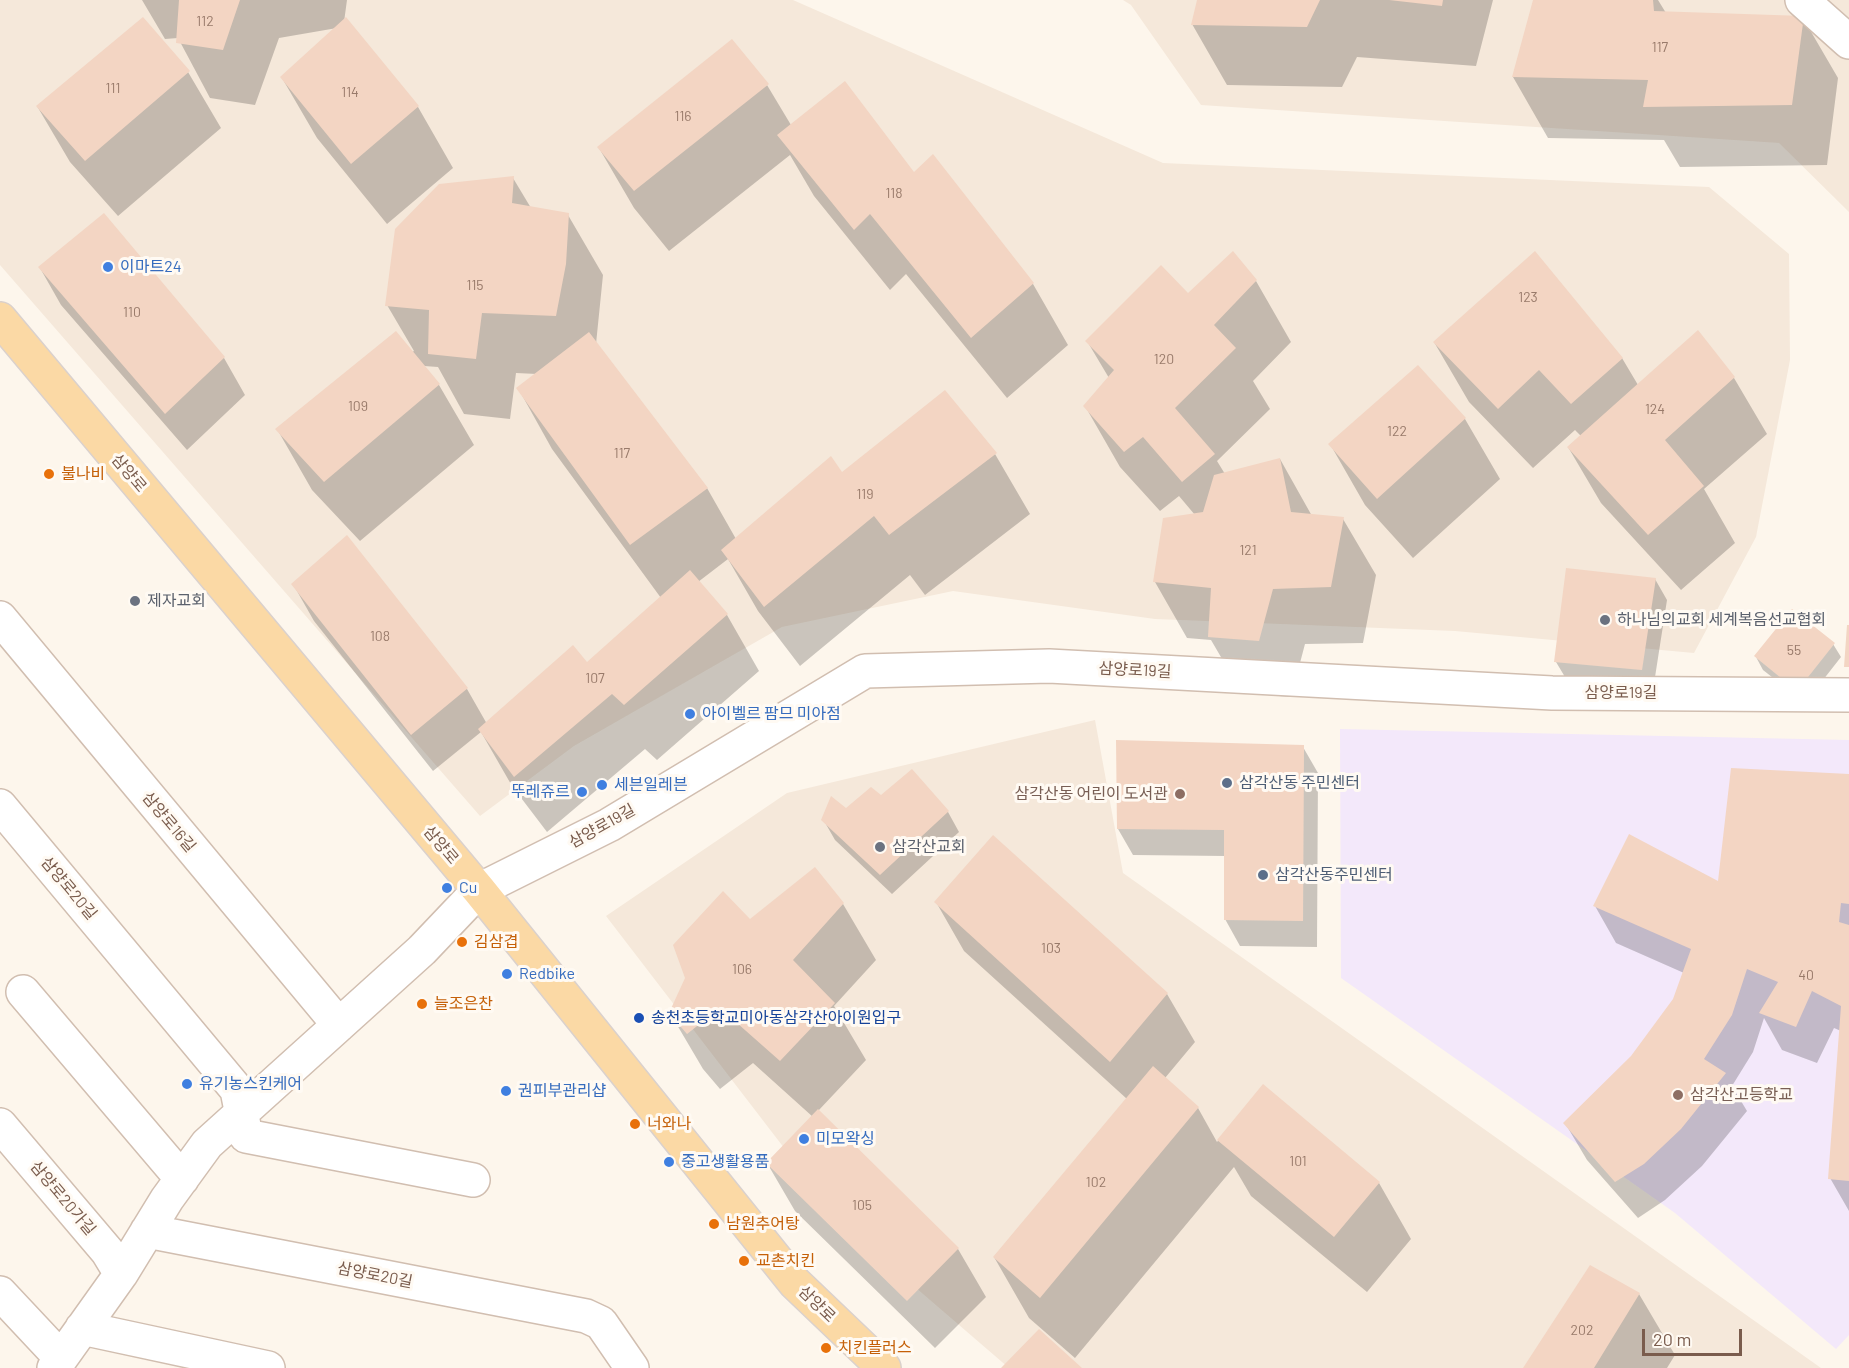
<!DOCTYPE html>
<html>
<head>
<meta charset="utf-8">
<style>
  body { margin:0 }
  #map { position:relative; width:1849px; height:1368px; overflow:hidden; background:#fdf6ec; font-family:Barlow,sans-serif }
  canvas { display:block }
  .scale { position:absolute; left:1642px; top:1329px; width:100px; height:27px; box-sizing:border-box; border:3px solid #7a5c4d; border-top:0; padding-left:8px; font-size:18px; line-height:21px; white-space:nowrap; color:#7a5c4d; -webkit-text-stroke:4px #fffaf3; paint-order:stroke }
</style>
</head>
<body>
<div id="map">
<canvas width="1849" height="1368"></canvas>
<div class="scale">20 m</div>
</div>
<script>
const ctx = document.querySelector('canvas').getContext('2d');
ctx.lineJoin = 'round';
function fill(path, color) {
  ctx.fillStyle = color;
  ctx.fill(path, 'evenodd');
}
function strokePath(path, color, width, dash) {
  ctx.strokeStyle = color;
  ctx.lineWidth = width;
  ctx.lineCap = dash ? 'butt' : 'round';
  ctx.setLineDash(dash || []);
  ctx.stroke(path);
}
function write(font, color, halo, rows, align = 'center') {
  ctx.font = font + ' Barlow,"Noto Sans KR",sans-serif';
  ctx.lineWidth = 6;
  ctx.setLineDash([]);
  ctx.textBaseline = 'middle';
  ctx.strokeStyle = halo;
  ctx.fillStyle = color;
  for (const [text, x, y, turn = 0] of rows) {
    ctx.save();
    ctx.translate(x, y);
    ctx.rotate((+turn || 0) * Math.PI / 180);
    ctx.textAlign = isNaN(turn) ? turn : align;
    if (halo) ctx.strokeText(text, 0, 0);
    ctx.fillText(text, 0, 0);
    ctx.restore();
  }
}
fill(new Path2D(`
  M 0,0 L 793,0 L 1163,163 L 1709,187 L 1789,254 L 1790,360 L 1756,537 L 1694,653 L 1455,631 L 1155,619 L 953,591 L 782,627 L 574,746 L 480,816 L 0,265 Z
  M 1123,0 L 1849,0 L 1849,212 L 1779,143 L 1201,105 L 1131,5 Z
  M 1095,720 L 1123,873 L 1821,1368 L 1009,1368 L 844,1226 L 606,916 L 787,793 Z`), '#f5e8da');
fill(new Path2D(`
  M 1340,729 L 1849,740 L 1849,1335 L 1836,1349 L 1675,1213 L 1341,978 Z`), '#f3e8fa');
fill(new Path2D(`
  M 142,0 L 347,0 L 344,22 L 418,107 L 453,168 L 387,224 L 317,138 L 282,78 L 337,28 L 279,38 L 255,105 L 210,98 L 178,38 L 165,39 Z
  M 1199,0 L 1493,0 L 1476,66 L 1357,57 L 1342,87 L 1227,85 L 1192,24 Z
  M 1535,0 L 1658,0 L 1666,13 L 1803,18 L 1838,78 L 1827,165 L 1680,167 L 1664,140 L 1548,138 L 1513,77 Z
  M 188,72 L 221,128 L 118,216 L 70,162 L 37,106 Z
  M 767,85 L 791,125 L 914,174 L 933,156 L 1033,284 L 1068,345 L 1007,398 L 906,274 L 890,290 L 814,196 L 790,155 L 669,251 L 634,208 L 599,148 Z
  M 513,178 L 531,208 L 568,215 L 603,275 L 596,344 L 707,488 L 736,539 L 841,474 L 995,454 L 1030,514 L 925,595 L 910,575 L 800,666 L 758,611 L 728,559 L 698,582 L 727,615 L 759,671 L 657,760 L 645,749 L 547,832 L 512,786 L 481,732 L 433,771 L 314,621 L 293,584 L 347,538 L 467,689 L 487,724 L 587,664 L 661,598 L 552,449 L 518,388 L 537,374 L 516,373 L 510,419 L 464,414 L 438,367 L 424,366 L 439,385 L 474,445 L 360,541 L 312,490 L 277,429 L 414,351 L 387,305 Z
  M 40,268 L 224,358 L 245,395 L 187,450 L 61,305 Z
  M 1256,281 L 1291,342 L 1253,381 L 1270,409 L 1217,461 L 1225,474 L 1280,459 L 1312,516 L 1343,519 L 1376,575 L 1363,643 L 1305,644 L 1291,697 L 1242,693 L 1211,640 L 1187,638 L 1155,582 L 1195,515 L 1179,496 L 1160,511 L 1120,467 L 1085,406 L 1109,378 L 1087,341 L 1188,295 Z
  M 1698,332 L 1734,378 L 1767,434 L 1704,489 L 1735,543 L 1681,590 L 1601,503 L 1568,447 L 1581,436 L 1575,430 L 1533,468 L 1469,402 L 1434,342 L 1622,358 L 1638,385 Z
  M 1418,367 L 1465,419 L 1500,479 L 1413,558 L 1365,505 L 1330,444 Z
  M 1655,579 L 1667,600 L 1653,690 L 1568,682 L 1556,662 Z
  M 1833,644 L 1841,657 L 1805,703 L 1763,670 L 1756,657 Z
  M 1303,747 L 1318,773 L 1317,947 L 1240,946 L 1225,919 L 1225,856 L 1133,855 L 1118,829 Z
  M 912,771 L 948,812 L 959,832 L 892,894 L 835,840 L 823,819 L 881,797 Z
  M 1849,775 L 1849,1211 L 1830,1178 L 1841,1031 L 1834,1028 L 1817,1063 L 1782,1050 L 1764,1018 L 1753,1052 L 1732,1086 L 1747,1111 L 1702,1166 L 1665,1200 L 1638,1218 L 1587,1160 L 1565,1123 L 1632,1057 L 1675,1000 L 1684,973 L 1616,943 L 1595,906 L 1719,883 Z
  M 993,838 L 1167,994 L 1195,1042 L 1165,1078 L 1198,1108 L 1217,1142 L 1263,1086 L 1379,1183 L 1411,1239 L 1367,1292 L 1251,1196 L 1234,1167 L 1075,1358 L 1029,1318 L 994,1257 L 1127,1099 L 964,951 L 936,902 Z
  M 843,904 L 876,960 L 834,1006 L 866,1060 L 818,1111 L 958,1249 L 986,1297 L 935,1348 L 795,1211 L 767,1163 L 813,1117 L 753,1063 L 720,1089 L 703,1069 L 670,1013 L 750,921 Z
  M 1639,1294 L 1675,1355 L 1667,1368 L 1525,1368 Z`), '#0003');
fill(new Path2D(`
  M 179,0 L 240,0 L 223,50 L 176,43 Z
  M 1197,0 L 1320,0 L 1307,27 L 1191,25 Z
  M 1389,0 L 1443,0 L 1442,6 Z
  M 1533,0 L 1653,0 L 1654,11 L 1804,16 L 1792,105 L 1643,107 L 1648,80 L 1512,77 Z
  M 143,17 L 190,71 L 85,161 L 36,106 Z
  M 346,17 L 419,106 L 351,164 L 280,77 Z
  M 732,39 L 769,84 L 634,191 L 597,147 Z
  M 845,81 L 914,172 L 933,154 L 1034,283 L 971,338 L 870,214 L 854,230 L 777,135 Z
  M 514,176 L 512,203 L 569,213 L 566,264 L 556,316 L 482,313 L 476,359 L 428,354 L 429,310 L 385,306 L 395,229 L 439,184 Z
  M 104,213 L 225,357 L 165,414 L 38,267 Z
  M 1233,251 L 1257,280 L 1214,325 L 1236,348 L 1175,408 L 1215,454 L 1182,482 L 1143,437 L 1124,452 L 1083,406 L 1114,370 L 1085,341 L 1161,265 L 1188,293 Z
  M 1535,251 L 1623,358 L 1571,404 L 1539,370 L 1498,409 L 1433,342 Z
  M 1698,330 L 1735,377 L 1665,440 L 1704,486 L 1648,535 L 1567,447 Z
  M 396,331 L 440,384 L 324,482 L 275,429 Z
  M 589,332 L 708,488 L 630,545 L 516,388 Z
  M 1418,365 L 1466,418 L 1377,499 L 1328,444 Z
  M 945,390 L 997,453 L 889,535 L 874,516 L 764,607 L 721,550 L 831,456 L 842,472 Z
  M 1280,458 L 1291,512 L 1344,517 L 1331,587 L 1273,589 L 1259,641 L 1208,637 L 1211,588 L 1153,582 L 1163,518 L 1203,512 L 1214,475 Z
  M 347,535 L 468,688 L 411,735 L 291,584 Z
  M 1566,568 L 1656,578 L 1642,670 L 1554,662 Z
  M 690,570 L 728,614 L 624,705 L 612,694 L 514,777 L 478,729 L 573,645 L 587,662 Z
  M 1792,609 L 1835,643 L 1797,691 L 1754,656 Z
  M 1847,625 L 1849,625 L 1849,667 L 1844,667 Z
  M 1116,740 L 1304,745 L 1303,921 L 1224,920 L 1224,830 L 1117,829 Z
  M 1731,768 L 1849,774 L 1849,904 L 1841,903 L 1839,922 L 1849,925 L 1849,1181 L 1828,1179 L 1841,1006 L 1812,991 L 1796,1027 L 1759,1013 L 1778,982 L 1747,969 L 1732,1015 L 1704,1059 L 1726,1073 L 1681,1129 L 1644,1164 L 1615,1182 L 1563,1123 L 1631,1056 L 1673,999 L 1691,949 L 1593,906 L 1629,834 L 1718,881 Z
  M 912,769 L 949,811 L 880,875 L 821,820 L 831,796 L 846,808 L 871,787 L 881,795 Z
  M 993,835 L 1168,993 L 1110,1062 L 934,902 Z
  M 815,867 L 844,903 L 793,960 L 835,1003 L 780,1061 L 720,1008 L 687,1034 L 669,1013 L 685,978 L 673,945 L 723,891 L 750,919 Z
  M 1153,1066 L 1199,1107 L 1040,1298 L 993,1257 Z
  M 1263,1084 L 1380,1182 L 1334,1237 L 1217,1140 Z
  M 818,1109 L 959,1248 L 907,1301 L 766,1163 Z
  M 1590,1265 L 1640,1293 L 1594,1368 L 1523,1368 Z
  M 1039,1329 L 1082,1368 L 1001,1368 Z`), '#f3d5c3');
const minor = new Path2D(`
  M 1802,0 L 1849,42
  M 0,618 L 339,1025
  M 0,806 L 237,1090 L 246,1136 L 473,1180
  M 23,992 L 182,1179
  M 0,1125 L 107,1251 L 121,1274
  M 147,1231 L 586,1316 L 601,1323 L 632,1368
  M 0,1293 L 61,1358
  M 82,1328 L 268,1368
  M 54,1368 L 121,1274 L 167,1199 L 207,1144 L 422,950 L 479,890 L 609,825 L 865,671 L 1049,666 L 1552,693 L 1849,695`);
const major = new Path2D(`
  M 0,319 L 479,890 L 795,1283 L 884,1368`);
strokePath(minor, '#d1beb0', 36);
strokePath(major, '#dad1cd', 36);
strokePath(minor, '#fff', 33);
strokePath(major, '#fbd9a5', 33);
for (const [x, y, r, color] of [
  [108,267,6,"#3f7fe0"],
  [49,474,6,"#e8710a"],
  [135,601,6,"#6b7280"],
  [1605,620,6,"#6b7280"],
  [690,714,6,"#3f7fe0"],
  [1227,783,6,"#5c6f8a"],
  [602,785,6,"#3f7fe0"],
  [582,792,6,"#3f7fe0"],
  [1180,794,6,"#8d6e63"],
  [880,847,6,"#6b7280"],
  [1263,875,6,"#5c6f8a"],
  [447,888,6,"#3f7fe0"],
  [462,942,6,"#e8710a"],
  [507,974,6,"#3f7fe0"],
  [422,1004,6,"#e8710a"],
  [639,1018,6,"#1a4fb4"],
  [187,1084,6,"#3f7fe0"],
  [506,1091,6,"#3f7fe0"],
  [1678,1095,6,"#8d6e63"],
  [635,1124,6,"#e8710a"],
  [804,1139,6,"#3f7fe0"],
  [669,1162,6,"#3f7fe0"],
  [714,1224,6,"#e8710a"],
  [744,1261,6,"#e8710a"],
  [826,1348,6,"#e8710a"]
]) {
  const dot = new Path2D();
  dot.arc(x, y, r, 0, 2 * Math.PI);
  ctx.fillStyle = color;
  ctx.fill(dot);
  strokePath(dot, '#fffaf3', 2);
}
write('14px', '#987a6a', null, [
  ["112",205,21],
  ["117",1660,47],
  ["111",113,88],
  ["114",350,92],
  ["116",683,116],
  ["118",894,193],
  ["115",475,285],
  ["123",1528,297],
  ["110",132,312],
  ["120",1164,359],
  ["109",358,406],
  ["124",1655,409],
  ["122",1397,431],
  ["117",622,453],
  ["119",865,494],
  ["121",1248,550],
  ["108",380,636],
  ["55",1794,650],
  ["107",595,678],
  ["103",1051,948],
  ["106",742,969],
  ["40",1806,975],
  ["101",1298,1161],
  ["102",1096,1182],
  ["105",862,1205],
  ["202",1582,1330]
]);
write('16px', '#366cbe', '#fffaf3', [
  ["이마트24",120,267],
  ["아이벨르 팜므 미아점",702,714],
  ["세븐일레븐",614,785],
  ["뚜레쥬르",570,792,"right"],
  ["Cu",459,888],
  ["Redbike",519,974],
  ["유기농스킨케어",199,1084],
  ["권피부관리샵",518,1091],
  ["미모왁싱",816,1139],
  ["중고생활용품",681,1162]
], 'left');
write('16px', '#7a5c4d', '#fffaf3', [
  ["삼양로",129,473,50],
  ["삼양로19길",1135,670,3],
  ["삼양로19길",1621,693],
  ["삼양로16길",169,822,50],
  ["삼양로19길",602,826,-29],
  ["삼양로",441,845,50],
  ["삼양로20길",69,888,50],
  ["삼양로20가길",63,1198,50],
  ["삼양로20길",375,1275,11],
  ["삼양로",817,1304,44]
]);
write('16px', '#c56008', '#fffaf3', [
  ["불나비",61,474],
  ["김삼겹",474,942],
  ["늘조은찬",434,1004],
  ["너와나",647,1124],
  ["남원추어탕",726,1224],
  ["교촌치킨",756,1261],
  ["치킨플러스",838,1348]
], 'left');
write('16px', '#5b616d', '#fffaf3', [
  ["제자교회",147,601],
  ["하나님의교회 세계복음선교협회",1617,620],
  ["삼각산교회",892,847]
], 'left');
write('16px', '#4e5e75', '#fffaf3', [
  ["삼각산동 주민센터",1239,783],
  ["삼각산동주민센터",1275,875]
], 'left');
write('16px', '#785e54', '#fffaf3', [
  ["삼각산동 어린이 도서관",1168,794],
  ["삼각산고등학교",1690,1095,"left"]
], 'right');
write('16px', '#164399', '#fffaf3', [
  ["송천초등학교미아동삼각산아이원입구",651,1018]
], 'left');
</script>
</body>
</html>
